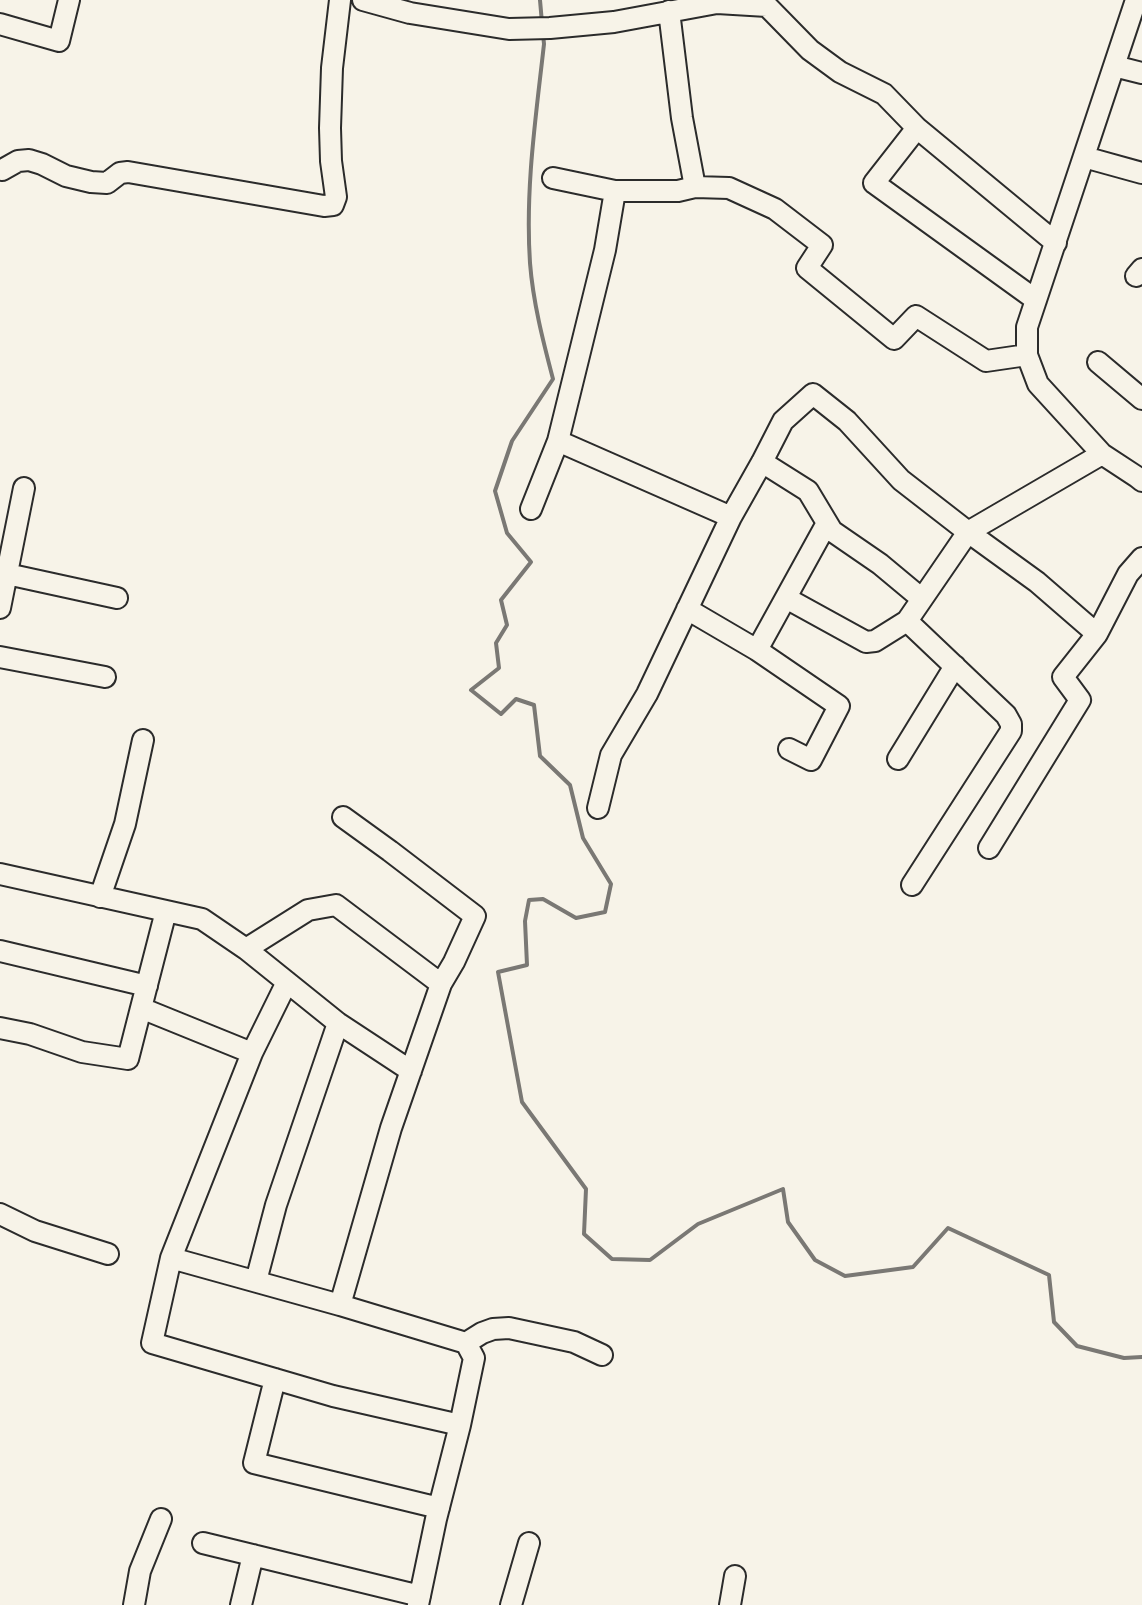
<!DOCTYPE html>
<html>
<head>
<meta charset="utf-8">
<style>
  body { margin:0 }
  canvas { display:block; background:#f7f3e8 }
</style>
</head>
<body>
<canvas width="1142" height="1605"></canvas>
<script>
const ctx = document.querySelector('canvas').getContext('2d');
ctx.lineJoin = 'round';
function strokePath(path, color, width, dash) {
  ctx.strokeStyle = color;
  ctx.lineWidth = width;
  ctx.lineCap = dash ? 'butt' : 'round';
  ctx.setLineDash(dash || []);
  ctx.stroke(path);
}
strokePath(new Path2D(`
  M 540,0 L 542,23
  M 543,34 L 544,44 C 536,116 525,189 530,263 C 533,302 543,341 553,379 L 512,441 L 495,491 L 507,533 L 531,562 L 501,600 L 507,625 L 496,643 L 499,668 L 471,690 L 501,714 L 516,699 L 534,705 L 540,756 L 570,785 L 583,838 L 611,884 L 605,912 L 576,918 L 543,899 L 529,900 L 525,921 L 527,965 L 498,972 L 522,1102 L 586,1189 L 584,1234 L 612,1259 L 650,1260 L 698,1224 L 783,1189 L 788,1222 L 815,1260 L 845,1276 L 913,1267 L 948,1228 L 1049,1275 L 1054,1322 L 1077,1346 L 1124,1358 L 1142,1357`), '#7a7874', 4);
const minor = new Path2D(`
  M 363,0 L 410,13 L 509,29 L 550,28 L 614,22 L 717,3 L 767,6 L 810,50 L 840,72 L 884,94 L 917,128 L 1056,243
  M 1136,0 L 1027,327 L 1027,355 L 1038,384 L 1102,454 L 1137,477 L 1142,481
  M 669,11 L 682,118 L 695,187
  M 0,24 L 59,41 L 69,0
  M 1114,66 L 1142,73
  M 917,128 L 874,183 L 1036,300
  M 1084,157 L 1142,173
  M 2,170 L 18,161 L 29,160 L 42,164 L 66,176 L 91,182 L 107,183 L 120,173 L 128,172 L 324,206 L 333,205 L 336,197 L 331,161 L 330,128 L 332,68 L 340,0
  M 553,178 L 615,191 L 678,191 L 695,187 L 729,188 L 775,209 L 822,245 L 807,268 L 894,339 L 916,316 L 986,361 L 1027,355
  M 1136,276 L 1142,269
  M 1098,362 L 1142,399
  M 558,441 L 731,517
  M 762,462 L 808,491 L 832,531 L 880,564 L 922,599
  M 531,509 L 558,441 L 605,250 L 615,191
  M 7,574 L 117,598
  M 786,598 L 866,642 L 875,641 L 907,621
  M 0,608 L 24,488
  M 687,609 L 757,650
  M 1097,634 L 1128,574 L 1142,558
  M 0,657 L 105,677
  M 789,749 L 811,760 L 839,706 L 757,650 L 827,523
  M 898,759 L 955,666
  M 598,808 L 611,755 L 647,694 L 731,517 L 762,462 L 783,421 L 813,394 L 847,421 L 901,480 L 968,532 L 1037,582 L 1097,634 L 1063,677 L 1080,700 L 989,848
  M 343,817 L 390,851 L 475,916 L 454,962 L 441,984
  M 0,874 L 202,919 L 246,949 L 308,910 L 336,905 L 441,984 L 391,1128 L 340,1305 L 466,1343 L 474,1358 L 460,1425 L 436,1519 L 418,1605
  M 912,885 L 1011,731 L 1011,724 L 1006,715 L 907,621 L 968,532 L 1102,454
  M 100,897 L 125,824 L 143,740
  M 166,911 L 141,1008 L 252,1053 L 287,982
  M 246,949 L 338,1023 L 411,1071
  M 0,951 L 147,986
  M 0,1028 L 30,1034 L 82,1052 L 128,1059 L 141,1008
  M 0,1214 L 35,1231 L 108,1254
  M 171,1258 L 252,1053
  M 256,1281 L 276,1205 L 338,1023
  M 340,1305 L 171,1258 L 152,1343 L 333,1396 L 460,1425
  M 466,1343 L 482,1333 L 493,1329 L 509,1328 L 574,1342 L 602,1355
  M 275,1379 L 254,1463 L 439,1508
  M 203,1543 L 420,1596
  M 134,1605 L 140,1571 L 161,1519
  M 241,1605 L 253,1555
  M 511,1605 L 529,1543
  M 730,1605 L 735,1576`);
strokePath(minor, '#2b2b2b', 24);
strokePath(minor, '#f7f3e8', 20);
</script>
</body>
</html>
